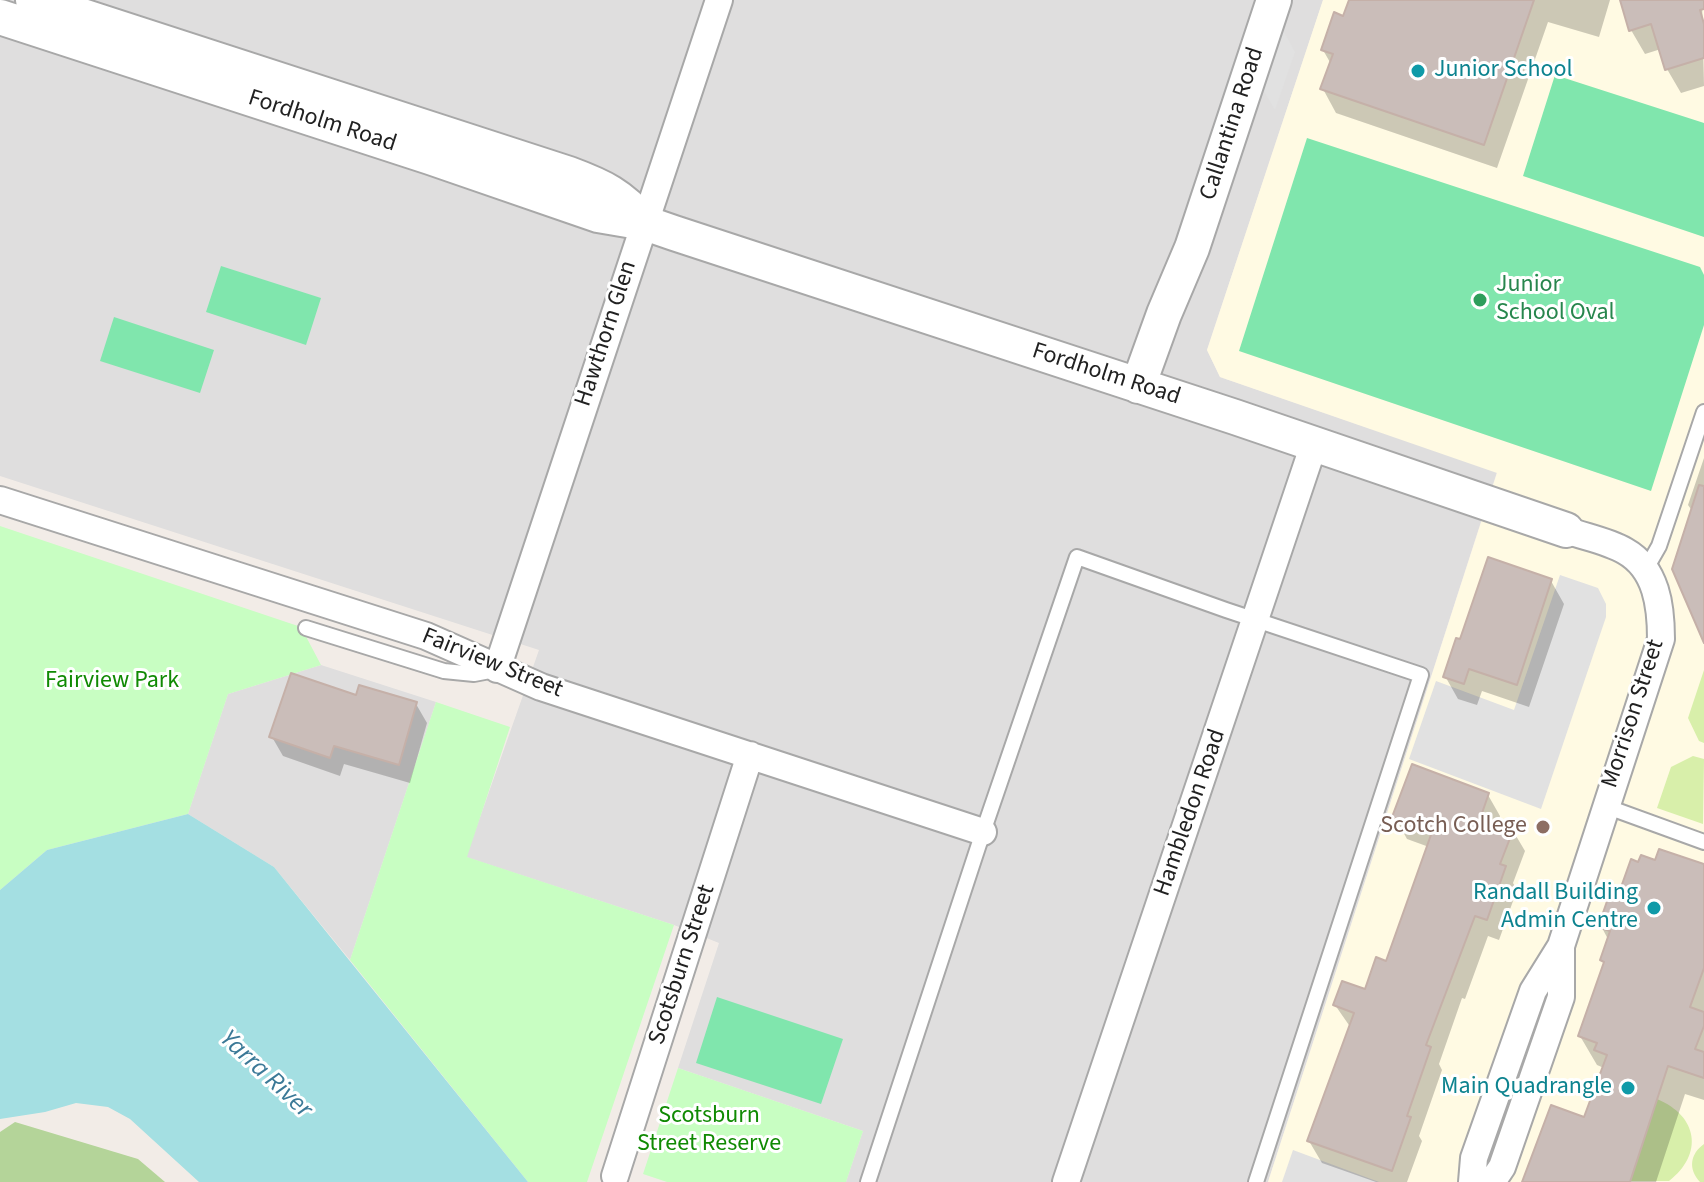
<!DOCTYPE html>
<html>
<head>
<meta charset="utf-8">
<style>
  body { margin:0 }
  canvas { display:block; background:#f2ece7 }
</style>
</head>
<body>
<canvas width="1704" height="1182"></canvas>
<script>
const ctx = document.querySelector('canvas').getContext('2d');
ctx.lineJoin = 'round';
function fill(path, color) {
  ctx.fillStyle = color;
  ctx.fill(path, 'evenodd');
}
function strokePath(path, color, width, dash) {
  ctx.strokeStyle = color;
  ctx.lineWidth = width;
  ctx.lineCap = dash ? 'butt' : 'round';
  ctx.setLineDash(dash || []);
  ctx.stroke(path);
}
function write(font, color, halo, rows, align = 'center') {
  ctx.font = font + ' "Source Sans 3",sans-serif';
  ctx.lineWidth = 6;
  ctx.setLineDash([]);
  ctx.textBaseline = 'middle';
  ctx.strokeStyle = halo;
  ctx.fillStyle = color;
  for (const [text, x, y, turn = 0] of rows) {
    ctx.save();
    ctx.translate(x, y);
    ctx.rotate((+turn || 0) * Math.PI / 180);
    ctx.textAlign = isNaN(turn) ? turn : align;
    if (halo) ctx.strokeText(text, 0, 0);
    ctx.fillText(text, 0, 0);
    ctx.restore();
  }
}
fill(new Path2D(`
  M 0,0 L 1323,0 L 1207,350 L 1220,377 L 1497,472 L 1268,1182 L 846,1182 L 863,1131 L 678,1068 L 719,943 L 674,925 L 466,857 L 539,650 L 0,476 Z
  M 321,665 L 436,702 L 350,960 L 274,867 L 188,814 L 228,694 Z`), '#dfdede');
fill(new Path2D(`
  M 1323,0 L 1704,0 L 1704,1182 L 1268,1182 L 1497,473 L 1220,377 L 1207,350 Z`), '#fffae3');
fill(new Path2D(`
  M 1704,670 L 1704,743 L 1699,741 L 1688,718 Z
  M 1693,756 L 1704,759 L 1703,824 L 1657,808 L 1671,767 Z
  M 1535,1020 L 1542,1023 L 1491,1166 L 1484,1164 Z
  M 1657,1099 C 1698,1116 1704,1154 1669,1181 L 1630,1181 Z
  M 1704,1144 L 1704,1182 L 1700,1182 C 1688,1169 1690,1154 1704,1144 Z`), '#d8efaa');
fill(new Path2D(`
  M 15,1122 L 138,1159 L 165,1182 L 0,1182 L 0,1132 Z`), '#b4d499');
fill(new Path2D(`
  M 0,526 L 301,627 L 321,665 L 228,694 L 188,814 L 47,850 L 0,890 Z
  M 436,702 L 510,727 L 467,857 L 674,925 L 587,1182 L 528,1182 L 350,960 Z
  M 678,1068 L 863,1131 L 846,1182 L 667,1182 L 643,1174 Z`), '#c8fec2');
fill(new Path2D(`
  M 1555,75 L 1704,123 L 1704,237 L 1523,176 Z
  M 1307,138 L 1700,267 L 1704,275 L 1704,325 L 1651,491 L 1239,351 Z
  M 221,266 L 321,298 L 306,345 L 206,312 Z
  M 114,317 L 214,350 L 200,393 L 100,361 Z
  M 717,997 L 843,1039 L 821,1104 L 696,1063 Z`), '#80e6ad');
fill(new Path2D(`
  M 1282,28 L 1295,52 L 1275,110 L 1262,88 Z
  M 1560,575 L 1598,588 L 1606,604 L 1606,617 L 1541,809 L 1409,759 L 1436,681 L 1514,710 Z
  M 1293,1150 L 1379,1182 L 1282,1182 Z`), '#e1e1e1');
fill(new Path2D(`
  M 188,814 L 274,867 L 528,1182 L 199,1182 L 130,1119 L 108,1107 L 76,1103 L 45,1112 L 0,1119 L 0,890 L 47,850 Z`), '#a4dfe2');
fill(new Path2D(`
  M 1351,0 L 1610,0 L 1599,37 L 1548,22 L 1497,168 L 1336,113 L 1323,89 L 1331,64 L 1323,50 L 1345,18 Z
  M 1622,0 L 1702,0 L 1704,86 L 1681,93 L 1667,69 L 1661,49 L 1645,54 L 1631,30 Z
  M 1704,458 L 1704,629 L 1693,512 L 1688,505 Z
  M 1551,581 L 1564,604 L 1529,707 L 1482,691 L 1477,705 L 1458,699 L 1445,676 L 1461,642 Z
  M 358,698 L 416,704 L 427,723 L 410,783 L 344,764 L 340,776 L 283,756 L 272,737 Z
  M 1488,795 L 1500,816 L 1498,824 L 1512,829 L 1525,851 L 1513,883 L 1517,890 L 1499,940 L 1488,936 L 1465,999 L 1462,998 L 1439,1064 L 1442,1070 L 1419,1136 L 1422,1141 L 1407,1182 L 1376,1182 L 1322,1163 L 1309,1141 L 1351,1028 L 1335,1005 L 1366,992 L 1387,963 L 1429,847 L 1407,839 L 1395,817 Z
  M 1656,863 L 1704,866 L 1704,1100 L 1685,1094 L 1656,1182 L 1525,1182 L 1585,1120 L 1604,1068 L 1597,1065 L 1580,1036 L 1605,966 L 1602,960 L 1609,941 L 1601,926 L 1639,864 Z`), '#0003');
const building = new Path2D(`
  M 1349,0 L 1534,0 L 1484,145 L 1320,89 L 1333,54 L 1321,50 L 1334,12 L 1343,16 Z
  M 1620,0 L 1704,0 L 1704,9 L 1700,10 L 1704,24 L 1704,58 L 1665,70 L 1651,24 L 1629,31 Z
  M 1699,485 L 1704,486 L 1704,643 L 1672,569 Z
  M 1488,557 L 1552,579 L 1517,685 L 1469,669 L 1464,684 L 1443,677 L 1456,638 L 1460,639 Z
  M 291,673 L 356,695 L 359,685 L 417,702 L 399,765 L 334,746 L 330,758 L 269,737 Z
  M 1412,764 L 1489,793 L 1481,816 L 1514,828 L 1500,864 L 1506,866 L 1487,920 L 1475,916 L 1426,1045 L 1431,1047 L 1407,1116 L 1411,1117 L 1392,1171 L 1307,1141 L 1354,1013 L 1333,1005 L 1342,981 L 1365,989 L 1376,957 L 1386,961 L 1432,832 L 1392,817 Z
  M 1659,849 L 1704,864 L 1704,968 L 1690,1007 L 1704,1012 L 1704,1026 L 1695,1049 L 1704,1052 L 1704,1078 L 1668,1066 L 1630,1182 L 1522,1182 L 1551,1105 L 1584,1117 L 1607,1055 L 1594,1050 L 1597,1043 L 1578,1036 L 1604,962 L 1600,960 L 1610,931 L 1598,927 L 1612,887 L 1620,890 L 1631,859 L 1638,862 L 1641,855 L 1655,860 Z`);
fill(building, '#cabdb9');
strokePath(building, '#c5b0a8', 2);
const service = new Path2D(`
  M 1642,566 L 1651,560 L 1659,546 L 1704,412
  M 306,628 L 444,671 L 474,674 L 495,670
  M 1605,806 L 1704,842
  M 868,1182 L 983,832 L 1077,557 L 1226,610 L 1421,675 L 1256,1182`);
const minor = new Path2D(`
  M 0,500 L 426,636 L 541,687 L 983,832
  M 497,669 L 719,0
  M 615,1176 L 750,755
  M 1066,1182 L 1314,444
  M 1472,1182 L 1474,1158 L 1533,991 L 1561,946 L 1661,639 C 1661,607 1657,569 1625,551 C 1608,541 1585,537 1566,530
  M 1492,1182 L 1502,1167 L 1561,997 L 1561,946`);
const tertiary = new Path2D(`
  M 33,0 L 569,174 C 604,187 620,195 645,223
  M 0,17 L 430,157 L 598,215 L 645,223 L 674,233 L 1235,417 L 1566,530
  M 1138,386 L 1164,314 L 1192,248 L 1274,0`);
strokePath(service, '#a8a8a8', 18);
strokePath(minor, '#a8a8a8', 30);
strokePath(tertiary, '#a8a8a8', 38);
strokePath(service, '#fff', 14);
strokePath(minor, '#fff', 26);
strokePath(tertiary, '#fff', 34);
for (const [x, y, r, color] of [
  [1418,71,8,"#0f9aa8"],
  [1480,300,8,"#2e9e5b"],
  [1543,827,8,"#8d6e63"],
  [1654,908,8,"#0f9aa8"],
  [1628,1088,8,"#0f9aa8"]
]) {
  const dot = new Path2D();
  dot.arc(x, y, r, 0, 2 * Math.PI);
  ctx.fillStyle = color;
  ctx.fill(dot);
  strokePath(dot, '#fff', 3);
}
write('24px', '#0d838f', '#fff', [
  ["Junior School",1434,71,"left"],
  ["Randall Building",1638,894],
  ["Admin Centre",1638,922],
  ["Main Quadrangle",1612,1088]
], 'right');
write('24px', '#212121', '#fff', [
  ["Fordholm Road",322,122,18],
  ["Callantina Road",1233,124,-72],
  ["Hawthorn Glen",607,334,-72],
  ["Fordholm Road",1106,375,18],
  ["Fairview Street",492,664,22],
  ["Morrison Street",1634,714,-72],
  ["Hambledon Road",1191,813,-71],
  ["Scotsburn Street",683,965,-72]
]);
write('24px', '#27864d', '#fff', [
  ["Junior",1496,286],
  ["School Oval",1496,314]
], 'left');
write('24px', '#108a03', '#fff', [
  ["Fairview Park",112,682],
  ["Scotsburn",709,1117],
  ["Street Reserve",709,1145]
]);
write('24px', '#785e54', '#fff', [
  ["Scotch College",1527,827]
], 'right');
write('italic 26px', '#3b7997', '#fff', [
  ["Yarra River",265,1075,43]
]);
</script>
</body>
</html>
